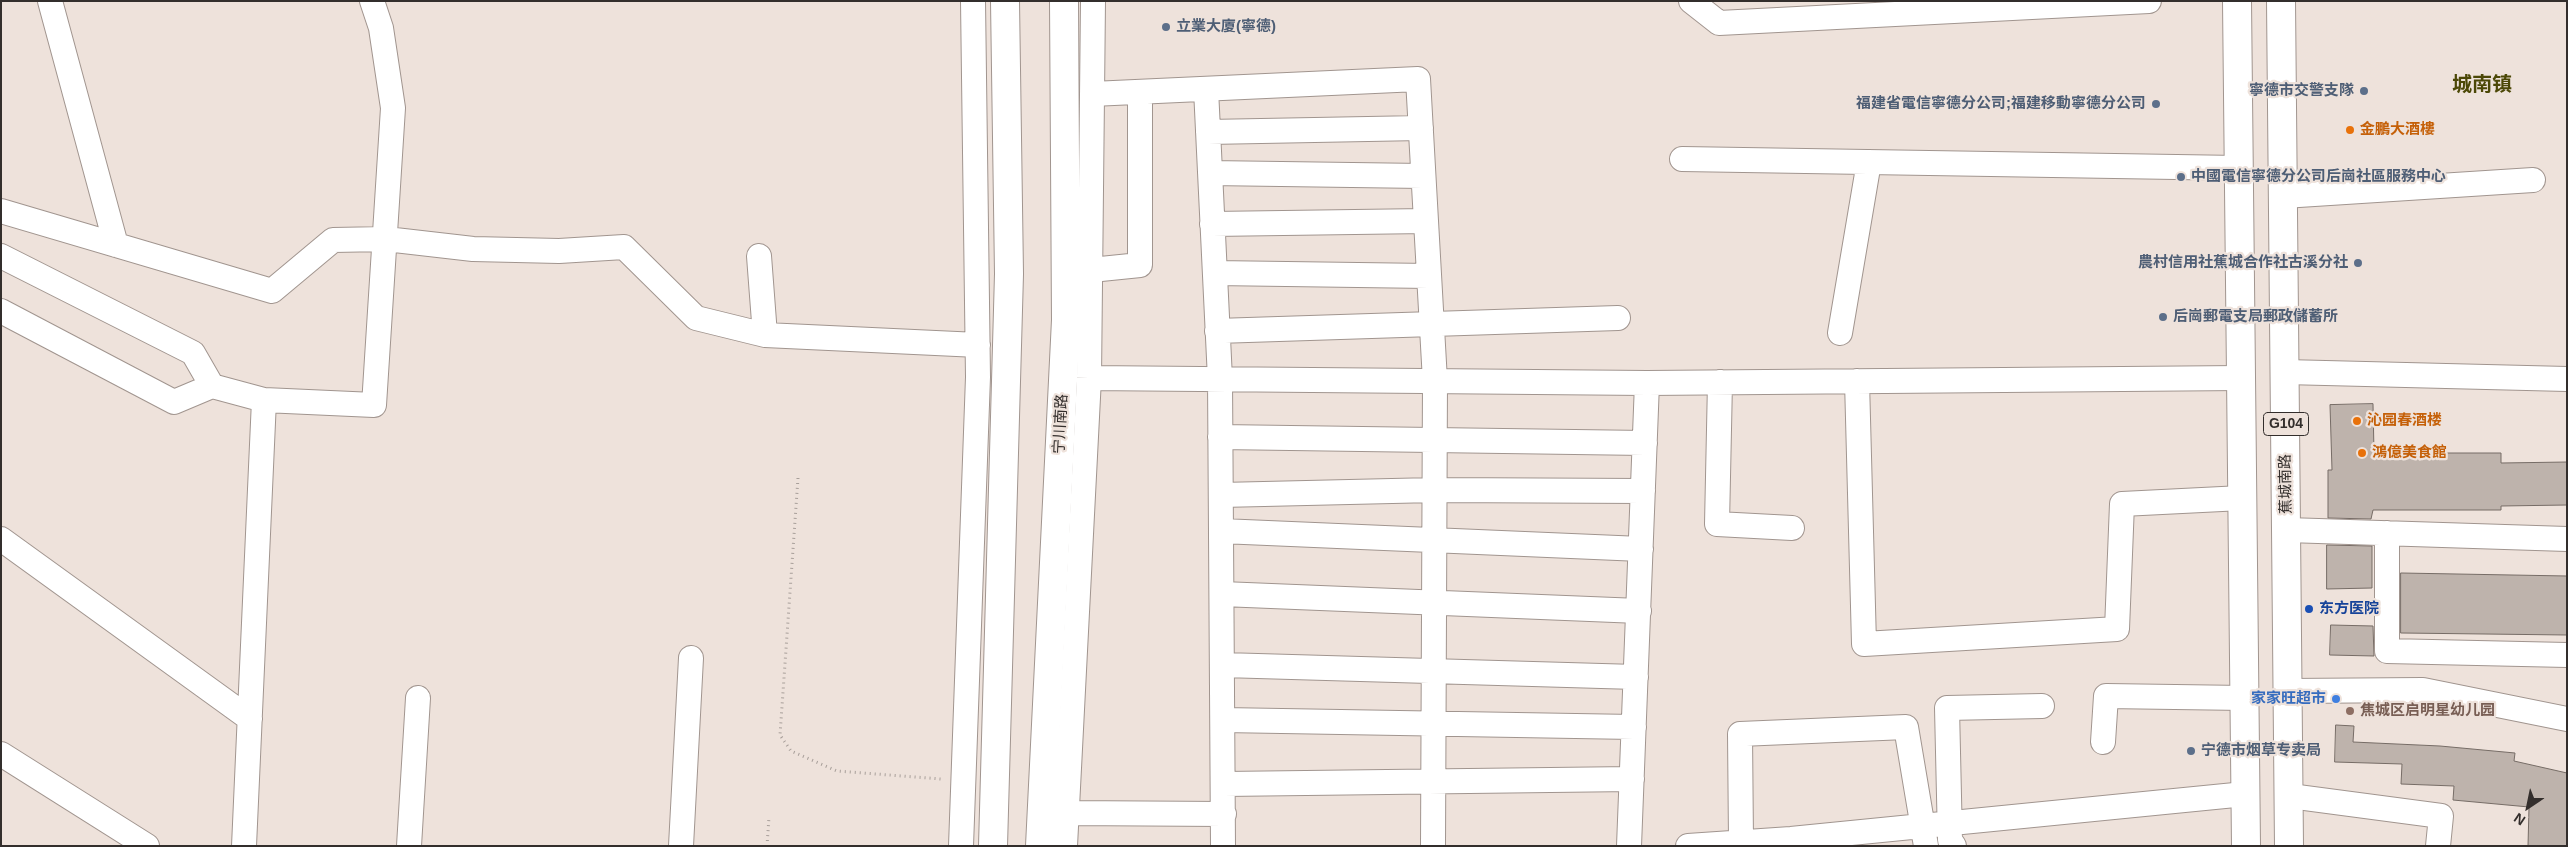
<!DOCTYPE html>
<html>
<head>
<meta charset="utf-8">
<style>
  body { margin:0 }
  #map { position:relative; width:2568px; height:847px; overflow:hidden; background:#eee2db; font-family:Arial,sans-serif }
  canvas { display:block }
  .frame { position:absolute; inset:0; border:2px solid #332e2c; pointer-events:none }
  .north { position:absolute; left:2503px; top:782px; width:50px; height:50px; -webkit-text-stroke:4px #eee2db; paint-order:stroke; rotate:214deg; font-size:14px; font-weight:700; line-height:20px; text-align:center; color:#332e2c }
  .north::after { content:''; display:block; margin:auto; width:18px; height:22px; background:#332e2c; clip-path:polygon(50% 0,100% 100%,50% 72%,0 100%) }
</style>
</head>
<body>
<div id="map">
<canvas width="2568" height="847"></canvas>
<div class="frame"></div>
<div class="north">N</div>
</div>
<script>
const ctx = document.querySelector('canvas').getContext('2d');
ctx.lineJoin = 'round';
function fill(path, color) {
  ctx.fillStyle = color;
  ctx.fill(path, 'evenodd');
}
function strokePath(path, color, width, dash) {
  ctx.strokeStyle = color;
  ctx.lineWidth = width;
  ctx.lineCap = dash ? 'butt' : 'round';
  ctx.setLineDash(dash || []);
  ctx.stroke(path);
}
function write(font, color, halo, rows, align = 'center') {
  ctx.font = font + ' Arial,"Noto Sans SC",sans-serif';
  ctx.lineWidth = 4.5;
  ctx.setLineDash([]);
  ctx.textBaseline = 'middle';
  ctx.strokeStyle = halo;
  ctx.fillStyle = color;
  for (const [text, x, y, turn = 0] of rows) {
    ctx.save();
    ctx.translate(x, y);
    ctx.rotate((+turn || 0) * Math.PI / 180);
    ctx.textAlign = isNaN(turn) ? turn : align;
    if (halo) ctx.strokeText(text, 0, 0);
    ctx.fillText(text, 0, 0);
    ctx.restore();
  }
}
const building = new Path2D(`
  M 2373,404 L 2374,453 L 2501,453 L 2501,463 L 2567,462 L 2567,505 L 2501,506 L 2501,510 L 2373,510 L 2371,519 L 2328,518 L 2328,470 L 2332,470 L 2330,405 Z
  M 2327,545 L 2372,546 L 2372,588 L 2327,589 Z
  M 2401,573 L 2567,576 L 2567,635 L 2401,633 Z
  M 2331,625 L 2373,626 L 2374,656 L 2330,655 Z
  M 2336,725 L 2354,726 L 2353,742 L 2440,746 L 2515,753 L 2514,761 L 2567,773 L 2567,846 L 2528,846 L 2529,807 L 2453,800 L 2454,786 L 2401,784 L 2402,764 L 2335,762 Z`);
fill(building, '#beb3ac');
strokePath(building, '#766c66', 1);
const street = new Path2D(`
  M 50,1 L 116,245
  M 1691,1 L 1719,23 L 2149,1
  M 1206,89 L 1220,379 L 1223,846
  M 1092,94 L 1418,79 L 1435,381 L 1433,846
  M 1208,132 L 1421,128
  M 1682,159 L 2238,168
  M 1210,173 L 1423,176
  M 2283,196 L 2533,180
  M 1,211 L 272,291 L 333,240 L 386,239 L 473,249 L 559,251 L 624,247 L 696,318 L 765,335 L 759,256
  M 1212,224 L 1426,221
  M 1,256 L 193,353 L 212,386
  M 1091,270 L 1140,265 L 1140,92
  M 1215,273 L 1429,276
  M 1,311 L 174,402 L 212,386 L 264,400 L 374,405 L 393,108 L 381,28 L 372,1
  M 1217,331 L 1618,318
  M 1840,333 L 1869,162
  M 765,335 L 978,345
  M 2285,372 L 2567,379
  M 1089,378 L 1647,383 L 2241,378
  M 1857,381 L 1864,644 L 2117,629 L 2122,504 L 2242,498
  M 1720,382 L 1717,524 L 1792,528
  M 1220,437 L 1645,443
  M 1221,495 L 1435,490 L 1643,491
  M 2287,530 L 2567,539
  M 1221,531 L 1641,549
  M 2387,533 L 2387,651 L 2567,655
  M 1,539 L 250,719
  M 1222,594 L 1639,611
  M 1223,665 L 1636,677
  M 2289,691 L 2423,690 L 2567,719
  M 1223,720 L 1634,727
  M 2103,742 L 2106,696 L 2244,698
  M 1,754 L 147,846
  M 1224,784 L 1632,779
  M 2290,796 L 2441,816 L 2438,846
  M 1066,813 L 1224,814
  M 1741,841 L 1740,734 L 1906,727 L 1926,846
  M 244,846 L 264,400
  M 409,846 L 418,698
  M 681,846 L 691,658
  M 961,846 L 978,377 L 973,1
  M 1065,846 L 1089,378 L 1093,1
  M 1629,846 L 1647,383
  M 1688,846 L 1791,839 L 2245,794
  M 1954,846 L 1950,840 L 1947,708 L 2042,706`);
const secondary = new Path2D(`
  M 993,846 L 1009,274 L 1005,1
  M 1040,846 L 1066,320 L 1064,1`);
const highway = new Path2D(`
  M 2237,1 L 2246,846
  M 2281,1 L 2289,846`);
strokePath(street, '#a1958f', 26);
strokePath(secondary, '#a1958f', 30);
strokePath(highway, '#a1958f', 30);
strokePath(new Path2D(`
  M 798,478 L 780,735 L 791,751 L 837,771 L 941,779
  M 767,846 L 769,817`), '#a89f9a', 3, [1, 4]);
strokePath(street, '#fff', 24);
strokePath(secondary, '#fff', 28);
strokePath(highway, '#fff', 28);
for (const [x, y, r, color] of [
  [1166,27,5,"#5c6f8a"],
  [2364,91,5,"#5c6f8a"],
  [2156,104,5,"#5c6f8a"],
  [2350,130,5,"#e8710a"],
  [2181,177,5,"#5c6f8a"],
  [2358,263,5,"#5c6f8a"],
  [2163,317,5,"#5c6f8a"],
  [2357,421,5,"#e8710a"],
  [2362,453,5,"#e8710a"],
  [2309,609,5,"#1a4fb4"],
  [2336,699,5,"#3f7fe0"],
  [2350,711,5,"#8d6e63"],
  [2191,751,5,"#5c6f8a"]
]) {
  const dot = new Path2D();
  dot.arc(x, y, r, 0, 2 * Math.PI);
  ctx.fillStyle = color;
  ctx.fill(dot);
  strokePath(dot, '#eee2db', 2);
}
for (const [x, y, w] of [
  [2286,424,45]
]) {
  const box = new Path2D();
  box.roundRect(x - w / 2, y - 11.5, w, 23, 4);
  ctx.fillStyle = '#eee2db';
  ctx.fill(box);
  strokePath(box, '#332e2c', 1);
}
write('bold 14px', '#332e2c', null, [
  ["G104",2286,424]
]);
write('bold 15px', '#4e5e75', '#eee2db', [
  ["立業大廈(寧德)",1176,27],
  ["寧德市交警支隊",2354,91,"right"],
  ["福建省電信寧德分公司;福建移動寧德分公司",2146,104,"right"],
  ["中國電信寧德分公司后崗社區服務中心",2191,177],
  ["農村信用社蕉城合作社古溪分社",2348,263,"right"],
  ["后崗郵電支局郵政儲蓄所",2173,317],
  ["宁德市烟草专卖局",2201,751]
], 'left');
write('bold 15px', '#c56008', '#eee2db', [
  ["金鵬大酒樓",2360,130],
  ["沁园春酒楼",2367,421],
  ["鴻億美食館",2372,453]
], 'left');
write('15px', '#332e2c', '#eee2db', [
  ["宁川南路",1061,424,-87],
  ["蕉城南路",2286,484,-91]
]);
write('bold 15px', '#164399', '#eee2db', [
  ["东方医院",2319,609]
], 'left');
write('bold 15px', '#366cbe', '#eee2db', [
  ["家家旺超市",2326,699]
], 'right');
write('bold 15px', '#785e54', '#eee2db', [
  ["焦城区启明星幼儿园",2360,711]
], 'left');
write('bold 20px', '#4c4807', '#eee2db', [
  ["城南镇",2482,85]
]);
</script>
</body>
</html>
